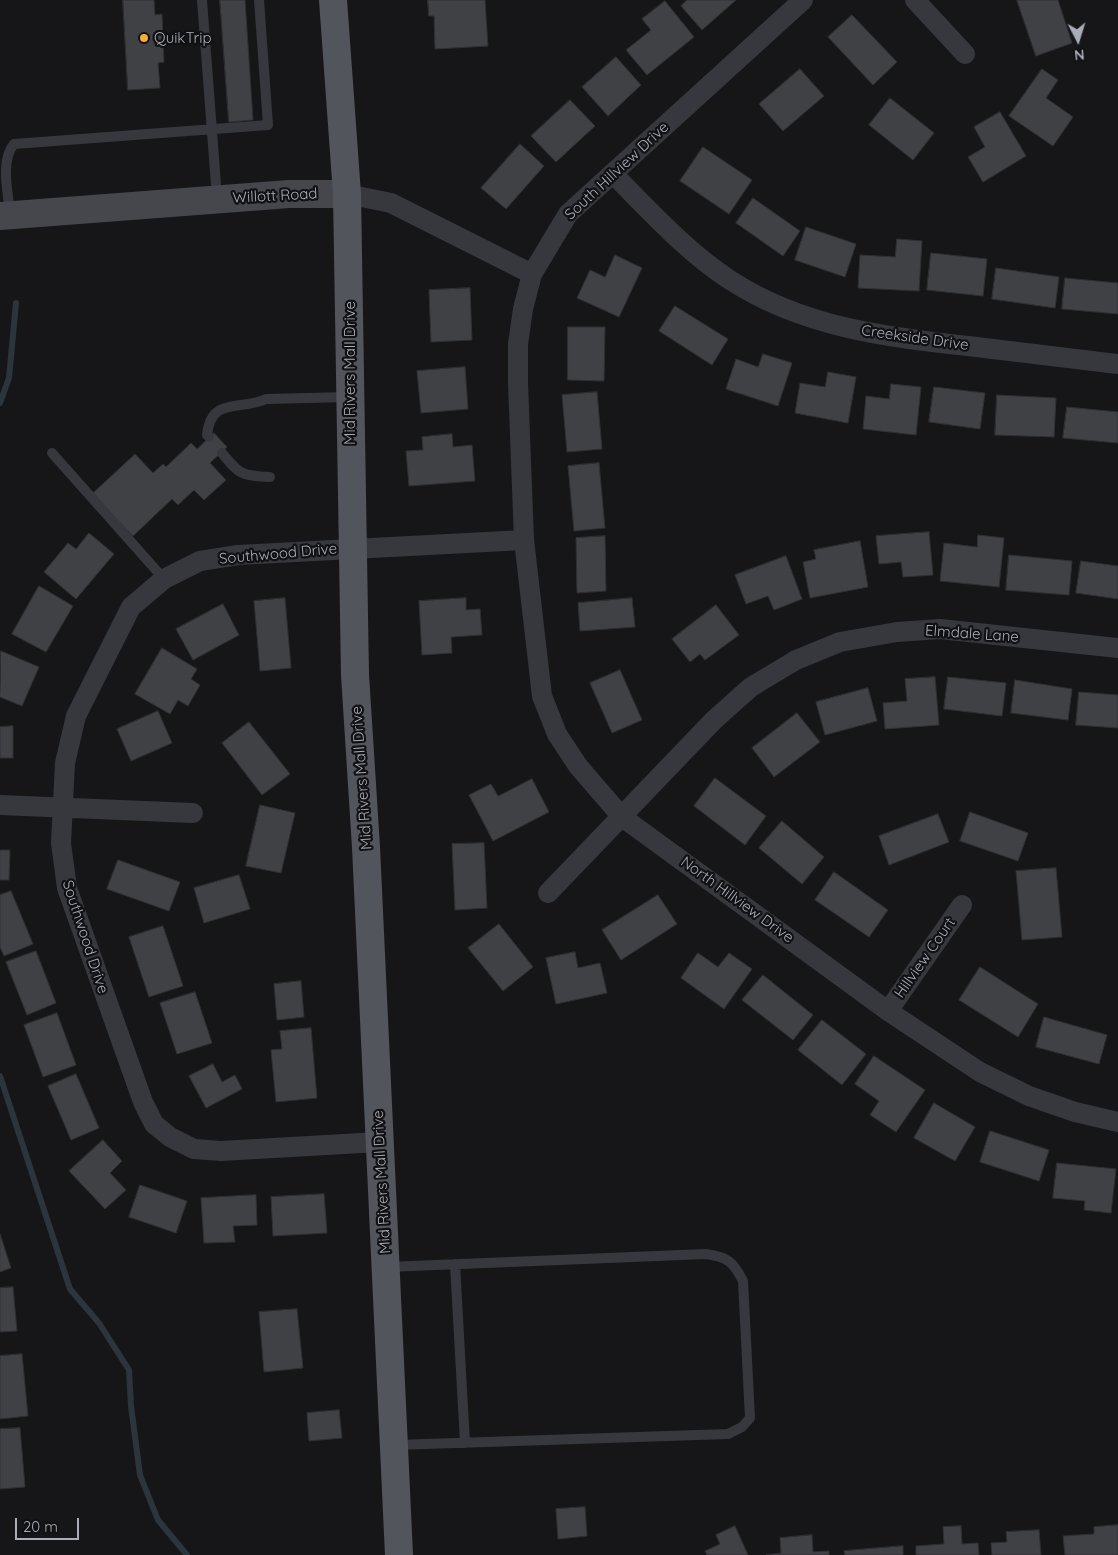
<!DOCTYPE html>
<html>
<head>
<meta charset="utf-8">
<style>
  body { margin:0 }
  #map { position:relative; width:1118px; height:1555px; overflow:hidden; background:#161618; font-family:Quicksand,sans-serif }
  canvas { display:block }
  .north { position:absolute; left:1053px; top:15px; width:50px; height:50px; -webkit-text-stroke:4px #111113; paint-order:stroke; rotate:175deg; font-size:14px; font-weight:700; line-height:20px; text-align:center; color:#a8adb8 }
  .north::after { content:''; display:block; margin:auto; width:18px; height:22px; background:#a8adb8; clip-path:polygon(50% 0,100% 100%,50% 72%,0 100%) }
  .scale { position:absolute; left:15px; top:1518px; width:64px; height:22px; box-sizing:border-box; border:2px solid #a8adb8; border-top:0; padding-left:6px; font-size:15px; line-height:18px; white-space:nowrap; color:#a8adb8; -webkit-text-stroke:4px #111113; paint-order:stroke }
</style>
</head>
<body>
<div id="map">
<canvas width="1118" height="1555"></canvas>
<div class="north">N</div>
<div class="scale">20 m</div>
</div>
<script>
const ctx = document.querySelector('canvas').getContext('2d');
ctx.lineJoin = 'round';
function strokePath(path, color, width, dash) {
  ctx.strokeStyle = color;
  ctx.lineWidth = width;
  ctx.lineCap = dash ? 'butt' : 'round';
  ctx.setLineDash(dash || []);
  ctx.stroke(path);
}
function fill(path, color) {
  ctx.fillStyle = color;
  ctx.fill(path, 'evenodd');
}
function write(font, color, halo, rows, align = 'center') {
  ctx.font = font + ' Quicksand,sans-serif';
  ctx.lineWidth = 4.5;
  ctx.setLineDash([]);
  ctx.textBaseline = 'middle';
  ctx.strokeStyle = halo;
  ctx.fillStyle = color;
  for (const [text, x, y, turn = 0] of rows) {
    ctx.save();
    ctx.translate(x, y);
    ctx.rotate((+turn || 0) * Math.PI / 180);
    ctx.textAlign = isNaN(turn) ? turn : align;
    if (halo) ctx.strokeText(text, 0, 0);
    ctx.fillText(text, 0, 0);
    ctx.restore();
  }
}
strokePath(new Path2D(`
  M 0,403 L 9,378 L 16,303
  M 0,1076 L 70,1289 L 99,1323 L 129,1370 L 131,1406 L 140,1475 L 158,1520 L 187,1555`), '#2c353c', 6);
const building = new Path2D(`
  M 123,0 L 154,0 L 155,15 L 162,14 L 164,62 L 158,63 L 160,88 L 128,90 Z
  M 220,0 L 245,0 L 253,120 L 229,122 Z
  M 428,0 L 485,0 L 488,46 L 435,49 L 434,16 L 429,16 Z
  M 687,0 L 736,0 L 702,30 L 681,6 Z
  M 1017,0 L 1058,0 L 1072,43 L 1036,56 Z
  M 665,1 L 694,37 L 647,75 L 626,50 L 651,30 L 642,19 Z
  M 852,15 L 897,62 L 873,85 L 828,37 Z
  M 616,57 L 641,85 L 608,116 L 582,87 Z
  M 800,69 L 824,96 L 783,131 L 759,104 Z
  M 1042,69 L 1058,80 L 1046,98 L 1073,117 L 1053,146 L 1009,116 Z
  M 890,98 L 934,133 L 913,160 L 869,125 Z
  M 570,100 L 595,126 L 556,162 L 531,136 Z
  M 1000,112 L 1026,156 L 983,182 L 968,157 L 985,147 L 974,127 Z
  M 520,144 L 544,166 L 506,209 L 481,188 Z
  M 703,147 L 752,180 L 729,214 L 680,181 Z
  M 753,198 L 800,231 L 783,256 L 736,223 Z
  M 806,227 L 856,244 L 845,277 L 795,260 Z
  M 897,239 L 922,241 L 919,291 L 858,288 L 860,255 L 895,257 Z
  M 931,253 L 987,259 L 983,296 L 927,290 Z
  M 615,255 L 642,268 L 619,317 L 577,298 L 590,270 L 605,277 Z
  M 996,268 L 1059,277 L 1055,308 L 992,299 Z
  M 1065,278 L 1118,283 L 1118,314 L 1062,309 Z
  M 470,288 L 472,340 L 431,342 L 429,290 Z
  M 675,306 L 728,339 L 712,365 L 659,331 Z
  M 568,327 L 605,327 L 604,381 L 568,380 Z
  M 763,354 L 792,363 L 778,406 L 726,389 L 736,359 L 758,367 Z
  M 465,367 L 468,409 L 421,413 L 417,371 Z
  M 828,372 L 856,377 L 848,423 L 795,413 L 800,383 L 825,387 Z
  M 891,384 L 921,387 L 916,435 L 863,429 L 866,396 L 889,399 Z
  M 934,387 L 985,393 L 980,429 L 929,422 Z
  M 597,392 L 602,449 L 567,452 L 562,395 Z
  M 997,395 L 1056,398 L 1054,437 L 995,435 Z
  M 1067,407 L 1118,412 L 1118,443 L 1063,438 Z
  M 214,433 L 227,447 L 210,463 L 226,480 L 204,500 L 194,490 L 178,505 L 172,499 L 133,536 L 92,494 L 135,454 L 153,473 L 163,464 L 166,467 L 191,443 L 197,449 Z
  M 452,434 L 453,447 L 472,445 L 475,481 L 409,486 L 406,451 L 423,450 L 422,437 Z
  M 599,463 L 605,528 L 574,531 L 568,466 Z
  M 929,532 L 933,575 L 903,577 L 901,562 L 879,564 L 876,536 Z
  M 89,533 L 114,554 L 76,599 L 44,572 L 68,543 L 76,549 Z
  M 978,535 L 1004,538 L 999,587 L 940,581 L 944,543 L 977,547 Z
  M 605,536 L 606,591 L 577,593 L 576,538 Z
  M 860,541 L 868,587 L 810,598 L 803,562 L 816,559 L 814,550 Z
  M 1009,555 L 1072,561 L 1069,595 L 1006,590 Z
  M 786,556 L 802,599 L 774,610 L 768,596 L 746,604 L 735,575 Z
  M 1081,561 L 1118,566 L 1118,599 L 1076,593 Z
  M 39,586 L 73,606 L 46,652 L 12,634 Z
  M 285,598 L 291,668 L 260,671 L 254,601 Z
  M 466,598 L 466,610 L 480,609 L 482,635 L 451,637 L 452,653 L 422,655 L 419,601 Z
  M 632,598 L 635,627 L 580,631 L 578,603 Z
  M 223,604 L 239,635 L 193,660 L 176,629 Z
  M 716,605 L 739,635 L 705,660 L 700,654 L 690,662 L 672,639 Z
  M 162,648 L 197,669 L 191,679 L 200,685 L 188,706 L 178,700 L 170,714 L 135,694 Z
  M 1,651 L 39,667 L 22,706 L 0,697 Z
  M 620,670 L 642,720 L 612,733 L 590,683 Z
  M 935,677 L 939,725 L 885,729 L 883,703 L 907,701 L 905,679 Z
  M 948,677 L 1006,683 L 1002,716 L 944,709 Z
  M 1015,680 L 1072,689 L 1068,720 L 1011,713 Z
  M 868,688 L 877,721 L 825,735 L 816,702 Z
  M 1079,692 L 1118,695 L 1118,728 L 1076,725 Z
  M 158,711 L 172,743 L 131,761 L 117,729 Z
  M 797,713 L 820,742 L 774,777 L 752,748 Z
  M 249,722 L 290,774 L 262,795 L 222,743 Z
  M 13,726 L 13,758 L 0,758 L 0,727 Z
  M 715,778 L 766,816 L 745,845 L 694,806 Z
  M 532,779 L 549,812 L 493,841 L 469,795 L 491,784 L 498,796 Z
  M 260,805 L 295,813 L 281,873 L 246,866 Z
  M 970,812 L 1028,833 L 1018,861 L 960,841 Z
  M 938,814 L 949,842 L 889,865 L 879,836 Z
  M 782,821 L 824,857 L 802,884 L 759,848 Z
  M 484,843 L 487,908 L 455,910 L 452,844 Z
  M 0,850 L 10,850 L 9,880 L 0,880 Z
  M 118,860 L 180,882 L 169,911 L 107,889 Z
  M 1056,868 L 1062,937 L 1022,940 L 1016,871 Z
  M 834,872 L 888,910 L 869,937 L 815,900 Z
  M 239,875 L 250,909 L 204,923 L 194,888 Z
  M 11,891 L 33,944 L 4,956 L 0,947 L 0,895 Z
  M 658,895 L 677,924 L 621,960 L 602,930 Z
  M 499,924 L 533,967 L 503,991 L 468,948 Z
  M 163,926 L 183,986 L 149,997 L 129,937 Z
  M 36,951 L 56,1003 L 27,1015 L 6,962 Z
  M 575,952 L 578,968 L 600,963 L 607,993 L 556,1004 L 546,958 Z
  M 698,953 L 718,967 L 729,953 L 752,969 L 724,1009 L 681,978 Z
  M 980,967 L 1038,1004 L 1018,1037 L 959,1000 Z
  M 763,975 L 813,1015 L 793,1040 L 742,1000 Z
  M 301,981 L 304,1017 L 277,1020 L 274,984 Z
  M 195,992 L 212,1043 L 177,1054 L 160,1003 Z
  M 57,1013 L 76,1065 L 43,1077 L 24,1025 Z
  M 1044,1017 L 1107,1035 L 1099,1064 L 1036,1047 Z
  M 822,1020 L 866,1054 L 842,1085 L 798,1050 Z
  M 311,1028 L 317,1098 L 276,1102 L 271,1050 L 282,1049 L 280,1031 Z
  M 874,1056 L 925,1090 L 896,1132 L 870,1115 L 879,1101 L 855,1084 Z
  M 213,1064 L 222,1082 L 235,1075 L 242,1089 L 206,1108 L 189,1076 Z
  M 76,1074 L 99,1128 L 71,1140 L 48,1086 Z
  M 934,1103 L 975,1127 L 955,1161 L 914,1138 Z
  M 990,1131 L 1049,1150 L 1039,1181 L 980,1162 Z
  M 103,1140 L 122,1161 L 110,1173 L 126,1190 L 105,1209 L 69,1171 Z
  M 1057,1163 L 1116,1169 L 1111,1213 L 1084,1210 L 1085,1201 L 1053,1198 Z
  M 140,1185 L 187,1201 L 176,1233 L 129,1217 Z
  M 324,1194 L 327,1233 L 273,1236 L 271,1197 Z
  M 256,1195 L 257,1225 L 233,1226 L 235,1242 L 204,1243 L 201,1198 Z
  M 0,1234 L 11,1268 L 0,1272 Z
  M 13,1287 L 17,1331 L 0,1332 L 0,1288 Z
  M 297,1309 L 303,1368 L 264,1372 L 259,1312 Z
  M 22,1354 L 28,1416 L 0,1419 L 0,1356 Z
  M 339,1410 L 342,1438 L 309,1441 L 307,1413 Z
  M 20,1428 L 25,1487 L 0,1489 L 0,1429 Z
  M 585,1507 L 587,1536 L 558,1539 L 556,1509 Z
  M 1118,1525 L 1118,1555 L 1065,1555 L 1063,1536 L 1094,1534 L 1094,1527 Z
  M 735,1526 L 748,1555 L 707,1555 L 705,1551 L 720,1544 L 716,1535 Z
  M 961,1526 L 962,1544 L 978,1543 L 979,1555 L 916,1555 L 916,1546 L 944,1544 L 943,1527 Z
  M 1039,1530 L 1041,1555 L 992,1555 L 991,1543 L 1007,1542 L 1006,1532 Z
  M 812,1535 L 813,1552 L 829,1551 L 829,1555 L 766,1555 L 781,1553 L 780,1538 Z
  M 903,1546 L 903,1555 L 845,1555 L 844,1551 Z`);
fill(building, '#404145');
strokePath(building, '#303034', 1);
strokePath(new Path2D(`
  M 202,0 L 217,198
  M 10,213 C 8,192 0,161 14,144 L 268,125 L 259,0
  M 209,437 L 207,435 C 211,396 240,411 266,399 L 349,397
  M 52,453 L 164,579
  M 222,453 C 239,474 241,476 270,477
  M 455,1264 L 465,1443
  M 387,1267 L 706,1254 C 727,1257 733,1261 743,1281 L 750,1418 L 742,1427 L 728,1434 L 395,1445`), '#37383d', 10);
strokePath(new Path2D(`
  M 803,0 L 568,214 L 532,274 L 523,309 L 518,344 L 518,383 L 524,540 L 542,696 L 557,734 L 578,766 L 622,817 L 888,1011 L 980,1072 L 1029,1096 L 1075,1112 L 1118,1122
  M 915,0 L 965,54
  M 613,174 C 651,212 686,251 730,280 C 802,327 885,337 968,346 C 1018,352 1068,358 1118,364
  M 347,194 L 391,203 L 532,274
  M 0,805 L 193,813
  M 548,893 L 714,720 L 751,687 L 796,660 L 840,642 L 897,632 L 940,629 L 1118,648
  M 888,1011 L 962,905
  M 379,1142 L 221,1151 L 194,1149 L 170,1137 L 154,1124 L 143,1102 L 67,888 L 61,843 L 65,763 L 76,716 L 131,607 L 164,579 L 200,561 L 238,555 L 524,540`), '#37383d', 20);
strokePath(new Path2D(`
  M 0,216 L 289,194 L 347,194`), '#45474d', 28);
strokePath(new Path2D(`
  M 333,0 L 347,194 L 355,675 L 366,847 L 399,1555`), '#53555c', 28);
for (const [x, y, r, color] of [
  [144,38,5,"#f2b134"]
]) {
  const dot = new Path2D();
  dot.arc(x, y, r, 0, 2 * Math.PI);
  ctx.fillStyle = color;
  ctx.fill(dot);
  strokePath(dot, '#111113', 2);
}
write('15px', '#a8adb8', '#111113', [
  ["QuikTrip",154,38]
], 'left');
write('15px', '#a8adb8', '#111113', [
  ["South Hillview Drive",617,171,-43],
  ["Willott Road",275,196,-3],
  ["Creekside Drive",915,338,8],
  ["Mid Rivers Mall Drive",350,373,-90],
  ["Southwood Drive",278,554,-5],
  ["Elmdale Lane",972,634,4],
  ["Mid Rivers Mall Drive",362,778,-94],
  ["North Hillview Drive",737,900,36],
  ["Southwood Drive",85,937,72],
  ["Hillview Court",925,958,-55],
  ["Mid Rivers Mall Drive",382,1182,-93]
]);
</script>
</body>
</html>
